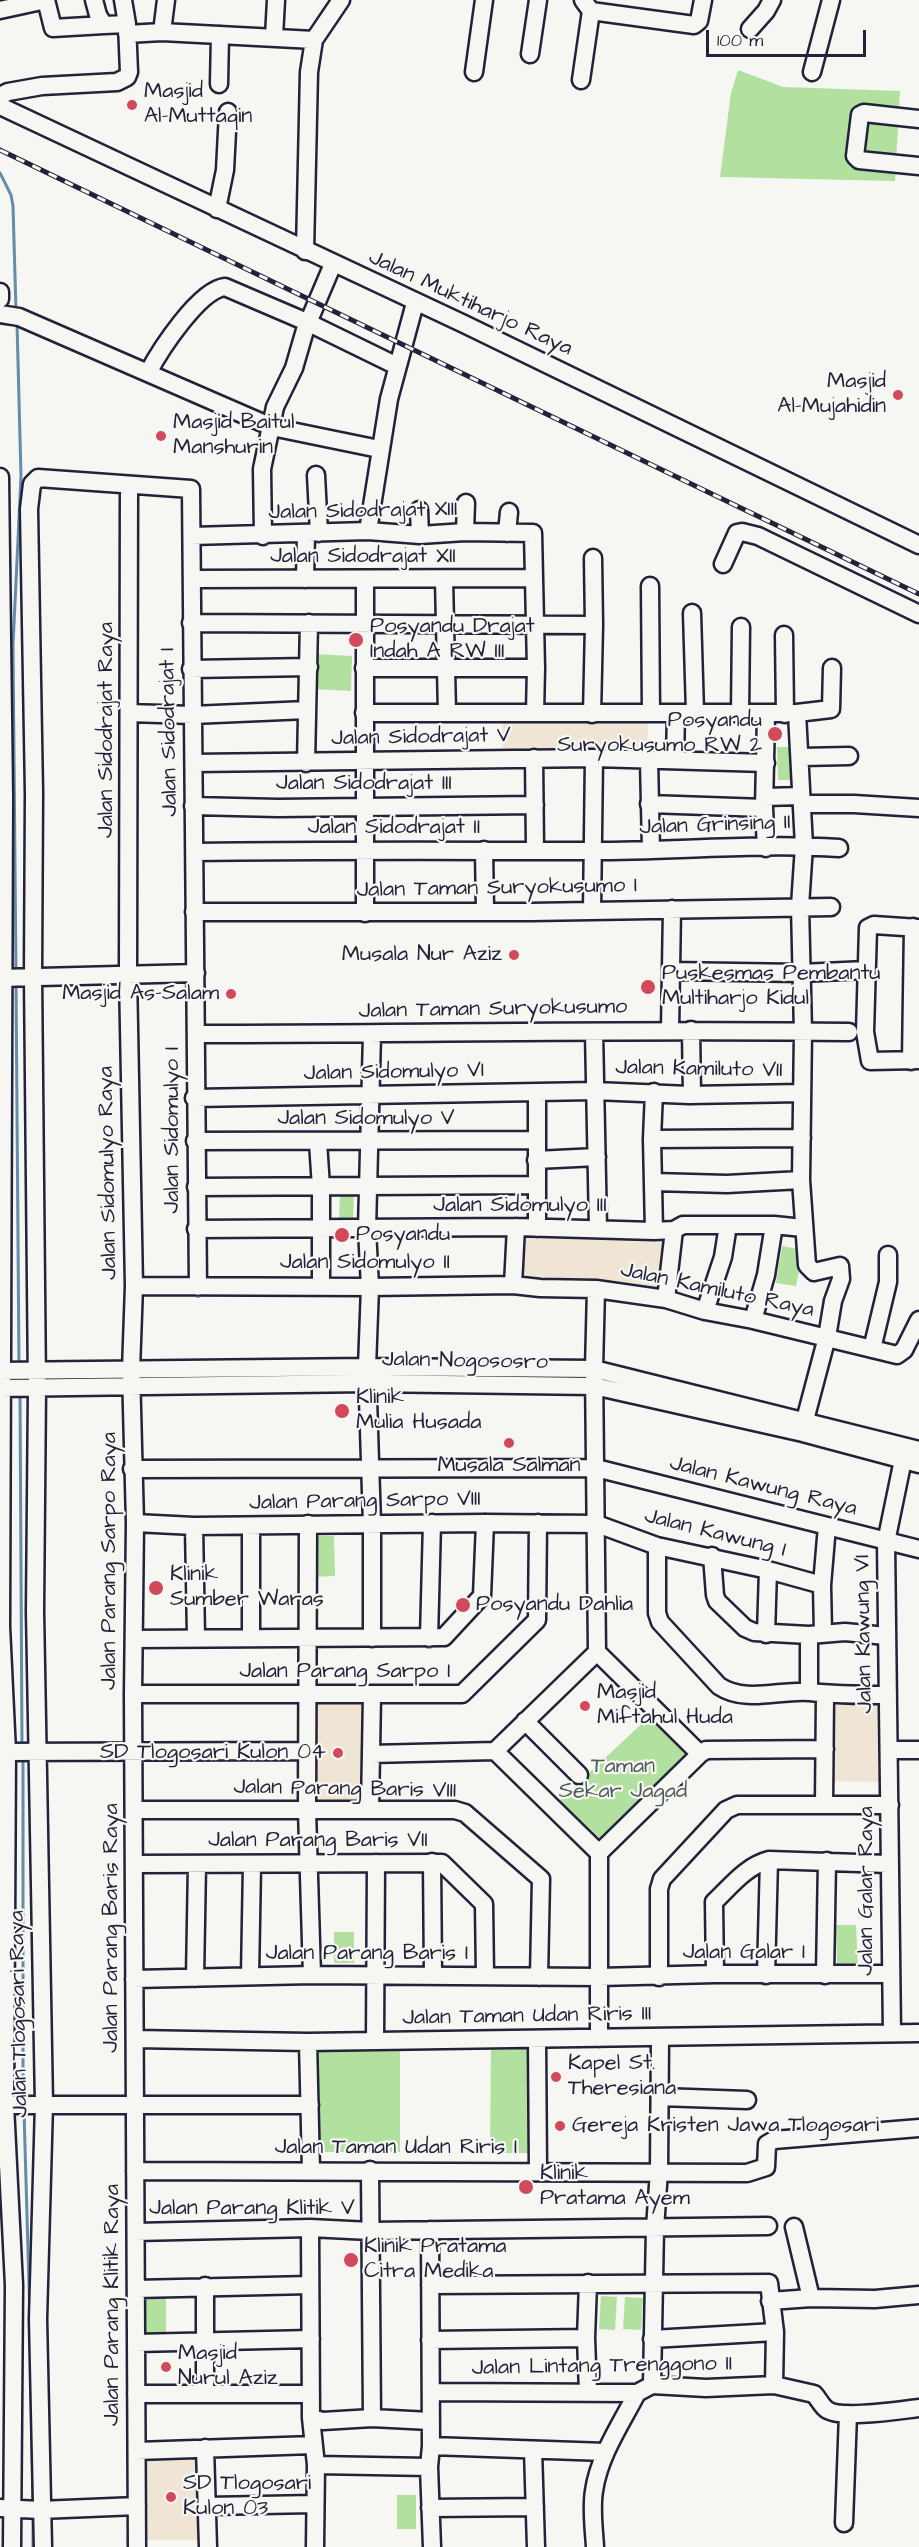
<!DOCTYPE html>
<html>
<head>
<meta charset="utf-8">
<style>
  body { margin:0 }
  #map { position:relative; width:919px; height:2547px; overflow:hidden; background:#f6f6f2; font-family:"Architects Daughter",sans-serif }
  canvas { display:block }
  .scale { position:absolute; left:706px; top:30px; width:160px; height:27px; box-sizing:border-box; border:3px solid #22223b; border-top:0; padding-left:8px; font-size:18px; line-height:21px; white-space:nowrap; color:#22223b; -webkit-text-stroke:4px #f6f6f2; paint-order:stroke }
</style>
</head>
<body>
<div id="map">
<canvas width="919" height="2547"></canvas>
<div class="scale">100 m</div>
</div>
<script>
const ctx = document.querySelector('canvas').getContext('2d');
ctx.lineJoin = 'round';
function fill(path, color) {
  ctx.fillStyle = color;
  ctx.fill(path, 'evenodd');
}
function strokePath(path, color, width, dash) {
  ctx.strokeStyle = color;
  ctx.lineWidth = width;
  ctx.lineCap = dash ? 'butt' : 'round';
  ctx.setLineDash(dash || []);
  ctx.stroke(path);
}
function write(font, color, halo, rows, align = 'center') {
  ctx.font = font + ' "Architects Daughter",sans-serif';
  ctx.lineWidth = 4.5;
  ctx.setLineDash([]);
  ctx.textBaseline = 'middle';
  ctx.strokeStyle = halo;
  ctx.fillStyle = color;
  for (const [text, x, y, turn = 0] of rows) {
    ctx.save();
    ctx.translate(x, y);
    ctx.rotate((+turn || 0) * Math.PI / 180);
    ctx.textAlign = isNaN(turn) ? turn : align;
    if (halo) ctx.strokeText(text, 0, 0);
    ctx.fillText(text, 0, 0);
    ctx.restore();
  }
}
fill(new Path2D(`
  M 648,720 L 648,755 L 503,756 L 502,721 Z
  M 519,1232 L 669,1232 L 662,1295 L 515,1280 Z
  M 829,1698 L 887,1699 L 885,1782 L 826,1781 Z
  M 367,1700 L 368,1806 L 310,1806 L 309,1701 Z
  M 139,2453 L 202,2453 L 202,2540 L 139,2540 Z`), '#f0e5d5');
fill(new Path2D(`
  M 738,70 L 783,87 L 900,91 L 895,181 L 720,177 L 731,93 Z
  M 315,654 L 352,656 L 351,691 L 313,689 Z
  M 777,747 L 795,747 L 796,780 L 778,780 Z
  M 340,1191 L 354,1192 L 353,1221 L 339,1221 Z
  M 782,1246 L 803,1250 L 796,1286 L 776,1283 Z
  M 311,1536 L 334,1536 L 335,1576 L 311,1577 Z
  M 650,1716 L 688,1756 L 596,1843 L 557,1803 Z
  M 836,1925 L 856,1925 L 858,1967 L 837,1968 Z
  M 334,1932 L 354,1932 L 354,1963 L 334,1963 Z
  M 491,2044 L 534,2044 L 534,2153 L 490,2153 Z
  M 317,2046 L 400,2046 L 400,2152 L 316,2152 Z
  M 601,2296 L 617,2297 L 615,2330 L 599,2329 Z
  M 625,2297 L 643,2298 L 641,2330 L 623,2329 Z
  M 146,2299 L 166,2299 L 166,2333 L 146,2333 Z
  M 397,2495 L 416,2495 L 416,2529 L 397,2529 Z`), '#b2e09f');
strokePath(new Path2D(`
  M 0,173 L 11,195 L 13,206 L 16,311
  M 16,973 L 13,645 L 21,476 L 17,323
  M 16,983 L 19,1366
  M 20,1394 L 22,1747
  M 23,1757 L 23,2098
  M 24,2111 L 30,2320
  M 31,2393 L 33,2503
  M 33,2516 L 33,2547`), '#658da9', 3);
const minor = new Path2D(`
  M 46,0 L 53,28 L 104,25
  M 94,0 L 98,15 L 104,25 L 127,24
  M 0,10 L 46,0
  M 591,11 L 694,25 L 699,21 L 703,0
  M 750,29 L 766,11 L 772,0
  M 162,32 L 166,0
  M 127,34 L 162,32 L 314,40
  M 274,37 L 276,0
  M 530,54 L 538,0
  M 474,72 L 484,0
  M 812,72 L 831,0
  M 581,80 L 591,11 L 583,0
  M 219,84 L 220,35
  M 0,96 L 8,92 L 42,86 L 117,82 L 127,77 L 129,72 L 127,24 L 123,0
  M 0,106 L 464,324 L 919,545
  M 919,119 L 864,113 L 860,115 L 855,156 L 859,160 L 919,166
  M 217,209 L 225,170 L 228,112
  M 305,251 L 309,72 L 314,40 L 341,0
  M 0,292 L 0,299
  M 0,314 L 19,317 L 272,427 L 379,449
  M 148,373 C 160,350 199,290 225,287 L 309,323 L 397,366
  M 316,475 L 319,533
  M 0,477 L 4,796 L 1,1626 L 7,1752 L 5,2105 L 14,2285 L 12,2547
  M 129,485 L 128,975 L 134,1286 L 131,1370 L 135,1523 L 133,1694 L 137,2547
  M 419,510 L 420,535
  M 368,531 L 389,399 L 415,303
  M 465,532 L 466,503
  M 507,533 L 509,512
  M 192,536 L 368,531 L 420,535 L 465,532 L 533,533 L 536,668 L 535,713
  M 263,536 L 262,469 L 275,407 L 294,368 L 305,330 L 333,264
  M 723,564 L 737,533 L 742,532 L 758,536 L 919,614
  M 192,579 L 534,578
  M 305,579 L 306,533
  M 444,579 L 447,713
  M 365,580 L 365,913
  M 650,586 L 651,713
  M 692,613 L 695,712
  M 191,623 L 594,625
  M 784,635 L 785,714
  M 364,668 L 536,668
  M 191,669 L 309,667
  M 129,713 L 192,715 L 307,710
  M 364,713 L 797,713 L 831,709 L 832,668
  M 797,713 L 804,846 L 800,906 L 803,1032 L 801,1180 L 807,1265 L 814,1272 L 840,1266 L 841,1279 L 833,1301 L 827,1337 L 805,1420
  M 592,714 L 594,625 L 593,558
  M 740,714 L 741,627
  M 766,715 L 764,808 L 766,848
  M 801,757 L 849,756
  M 534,758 L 535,849
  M 649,760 L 651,850
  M 675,760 L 676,713
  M 194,763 L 594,758 L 766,763
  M 306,763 L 309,623
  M 765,797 L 801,796
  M 649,804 L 764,808
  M 803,804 L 854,804 L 919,808
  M 193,806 L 278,808 L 535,805
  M 484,850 L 485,910
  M 195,852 C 328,850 461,851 594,851 C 676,851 758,843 839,848
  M 592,911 L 594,758
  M 194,912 L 531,912 L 831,907
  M 919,928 L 874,925 L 868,928 L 865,1032 L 870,1061 L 919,1060
  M 671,971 L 801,973 L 866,970
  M 0,978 L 196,973
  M 670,1030 L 672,909
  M 691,1030 L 692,1095
  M 594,1032 L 598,1228
  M 196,1034 C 413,1034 631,1029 849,1032
  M 372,1034 L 367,1229 L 370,1287 L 367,1367 L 372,1524 L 372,1638
  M 911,1061 L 913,927
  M 194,1098 L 595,1091 L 689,1095 L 802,1093
  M 652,1139 L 802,1138
  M 195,1141 L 537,1140
  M 318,1142 L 321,1187 L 321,1286
  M 536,1160 L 597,1157
  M 654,1182 L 727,1184 L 801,1180
  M 196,1187 L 536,1185
  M 537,1228 L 537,1093
  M 196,1229 L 516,1227 L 654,1231 L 674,1230 L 683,1225 L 774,1225 L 803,1228
  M 654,1231 L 652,1139 L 654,1092
  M 513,1285 L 516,1227
  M 134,1286 L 370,1287 L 513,1285 L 540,1288 L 596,1289 L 666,1299 L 705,1311 L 753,1320 L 897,1355 L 904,1350 L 919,1320
  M 596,1289 L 594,1369 L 597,1652
  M 666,1299 L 674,1230
  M 705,1311 L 723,1257 L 728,1225
  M 753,1320 L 766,1275 L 774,1225
  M 872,1349 L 888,1282 L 888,1255
  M 0,1371 L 367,1367 L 594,1369 L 919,1450
  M 0,1388 L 367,1383 L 594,1386 L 803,1433 L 919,1464
  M 132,1469 L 596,1468 L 919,1549
  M 135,1523 L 194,1526 L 485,1523 L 597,1524 L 657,1546 L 768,1570 L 822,1585
  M 308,1524 L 307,1810 L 312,1975
  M 194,1526 L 196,1637
  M 251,1526 L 251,1638
  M 657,1546 L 657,1613 L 660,1622 L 719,1686 C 746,1704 781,1689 810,1692 C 836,1695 862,1695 888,1695
  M 712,1556 L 715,1595 L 717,1601 L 745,1628 L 754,1632 L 809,1635 L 845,1632 L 886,1636
  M 823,1633 L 822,1585 L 827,1526
  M 766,1634 L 768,1570
  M 809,1635 L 809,1692
  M 429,1638 L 432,1523
  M 134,1639 L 444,1637 L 482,1596 L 485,1523
  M 597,1652 L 700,1754 L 599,1853 L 495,1751 Z
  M 133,1694 L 462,1694 L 537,1620 L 538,1523
  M 525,1721 L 579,1775
  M 889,1750 L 919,1750
  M 0,1752 L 308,1751
  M 371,1754 L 495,1751
  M 700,1754 L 706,1750 L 825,1749
  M 824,1805 L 825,1695
  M 370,1809 L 372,1695
  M 134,1810 L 455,1810 L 465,1813 L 541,1879 L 539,1977
  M 432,1862 L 433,1976
  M 135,1864 L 442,1863 L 484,1904 L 485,1976
  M 715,1974 L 714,1902 C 731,1886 746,1866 769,1860 L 888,1864
  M 766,1975 L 769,1860
  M 825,1975 L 827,1861
  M 250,1976 L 252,1865
  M 659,1977 L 659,1889 L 662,1879 L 726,1810 L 737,1805 L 890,1805
  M 195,1978 L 197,1864
  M 134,1979 L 312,1975 L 599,1977 L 715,1974 L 889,1974
  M 892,2033 L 886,1542 L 905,1450
  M 599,2038 L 599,1853
  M 135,2039 L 308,2042 L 919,2033
  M 537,2039 L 538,2171
  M 375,2041 L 376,1863
  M 308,2042 L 311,2170
  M 660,2097 L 747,2100
  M 0,2105 L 310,2105
  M 370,2170 L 372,2418
  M 135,2171 L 747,2173 L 766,2167 L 767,2144 L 774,2140 L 919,2128
  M 794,2227 L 811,2298
  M 310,2228 L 311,2418 L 316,2465 L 315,2547
  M 430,2230 L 431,2446 L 429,2467 L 432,2547
  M 136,2232 L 310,2228 L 370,2231 L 768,2226
  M 588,2283 L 586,2338 L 588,2392
  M 430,2285 L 769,2283 L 775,2332 L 774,2385
  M 205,2286 L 205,2394
  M 136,2289 L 310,2285
  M 770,2301 L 811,2298 L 875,2299 L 919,2295
  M 652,2339 L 775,2332
  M 430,2340 L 586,2338
  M 136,2343 L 311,2339
  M 652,2385 L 655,2228 L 659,2171 L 660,2038
  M 431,2392 L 637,2393 L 652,2385 L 706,2388 L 774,2385 L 814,2394 C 818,2398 821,2405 826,2409 C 839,2420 901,2410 919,2408
  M 136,2394 L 311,2394
  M 311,2418 L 323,2421 L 372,2418 L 430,2421
  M 431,2446 L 606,2452
  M 205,2448 L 208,2547
  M 533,2450 L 536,2547
  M 137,2451 L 313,2445
  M 316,2465 L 429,2467
  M 208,2506 L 314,2504
  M 0,2508 L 40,2510 L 137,2506
  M 430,2508 L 535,2507
  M 844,2523 L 848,2414
  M 43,2547 L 38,2319 L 44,2104 L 35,1611 L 37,1388 L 33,976 L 34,793 L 29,509 L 32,484 L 38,478 L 191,489 L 198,1287
  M 595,2547 C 594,2529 591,2509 594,2491 C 599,2456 621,2424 637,2393`);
strokePath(minor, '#22223b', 21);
strokePath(minor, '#f6f6f2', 16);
const rail = new Path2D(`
  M 0,150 L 919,594`);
strokePath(rail, '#22223b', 5);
strokePath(rail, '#f6f6f2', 3, [9]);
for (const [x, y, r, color] of [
  [132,105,6,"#d1495b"],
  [898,395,6,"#d1495b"],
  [161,436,6,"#d1495b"],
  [356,640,8,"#d1495b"],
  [775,734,8,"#d1495b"],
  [514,955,6,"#d1495b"],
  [648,987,8,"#d1495b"],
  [231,994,6,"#d1495b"],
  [342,1235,8,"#d1495b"],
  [342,1411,8,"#d1495b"],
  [509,1443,6,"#d1495b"],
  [156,1588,8,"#d1495b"],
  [463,1605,8,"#d1495b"],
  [585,1706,6,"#d1495b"],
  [338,1753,6,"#d1495b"],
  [556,2077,6,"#d1495b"],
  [560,2126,6,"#d1495b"],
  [526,2187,8,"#d1495b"],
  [351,2260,8,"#d1495b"],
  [166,2367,6,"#d1495b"],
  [171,2497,6,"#d1495b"]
]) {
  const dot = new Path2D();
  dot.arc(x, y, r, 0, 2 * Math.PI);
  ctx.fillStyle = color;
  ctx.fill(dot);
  strokePath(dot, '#f6f6f2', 2);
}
write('22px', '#22223b', '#f6f6f2', [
  ["Masjid",144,92],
  ["Al-Muttaqin",144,117],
  ["Masjid",886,382,"right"],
  ["Al-Mujahidin",886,407,"right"],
  ["Masjid Baitul",173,423],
  ["Manshurin",173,448],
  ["Posyandu Drajat",370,627],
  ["Indah A RW III",370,652],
  ["Posyandu",762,721,"right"],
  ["Suryokusumo RW 2",762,746,"right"],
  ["Musala Nur Aziz",502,955,"right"],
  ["Puskesmas Pembantu",662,974],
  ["Multiharjo Kidul",662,999],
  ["Masjid As-Salam",219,994,"right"],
  ["Posyandu",356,1235],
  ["Klinik",356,1398],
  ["Mulia Husada",356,1423],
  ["Musala Salman",509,1466,"center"],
  ["Klinik",170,1575],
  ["Sumber Waras",170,1600],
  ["Posyandu Dahlia",476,1605],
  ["Masjid",597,1693],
  ["Miftahul Huda",597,1718],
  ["SD Tlogosari Kulon 04",326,1753,"right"],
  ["Kapel St.",568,2064],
  ["Theresiana",568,2089],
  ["Gereja Kristen Jawa Tlogosari",572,2126],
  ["Klinik",540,2174],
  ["Pratama Ayem",540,2199],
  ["Klinik Pratama",364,2247],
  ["Citra Medika",364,2272],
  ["Masjid",178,2354],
  ["Nurul Aziz",178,2379],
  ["SD Tlogosari",183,2484],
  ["Kulon 03",183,2509]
], 'left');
write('22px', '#22223b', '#f6f6f2', [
  ["Jalan Muktiharjo Raya",470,304,25],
  ["Jalan Sidodrajat XIII",363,512,-1],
  ["Jalan Sidodrajat XII",363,557],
  ["Jalan Sidodrajat Raya",107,730,-90],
  ["Jalan Sidodrajat I",170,732,-91],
  ["Jalan Sidodrajat V",421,738,-1],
  ["Jalan Sidodrajat III",364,784],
  ["Jalan Grinsing II",715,826,-2],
  ["Jalan Sidodrajat II",394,828],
  ["Jalan Taman Suryokusumo I",497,889,-1],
  ["Jalan Taman Suryokusumo",493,1010,-1],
  ["Jalan Kamiluto VII",699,1070,1],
  ["Jalan Sidomulyo VI",394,1073,-1],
  ["Jalan Sidomulyo V",366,1119],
  ["Jalan Sidomulyo I",173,1130,-90],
  ["Jalan Sidomulyo Raya",109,1173,-91],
  ["Jalan Sidomulyo III",520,1206],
  ["Jalan Sidomulyo II",365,1263],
  ["Jalan Kamiluto Raya",717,1291,12],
  ["Jalan Nogososro",465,1362,1],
  ["Jalan Kawung Raya",763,1487,14],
  ["Jalan Parang Sarpo VIII",365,1502,-1],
  ["Jalan Kawung I",715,1534,14],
  ["Jalan Parang Sarpo Raya",110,1561,-90],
  ["Jalan Kawung VI",865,1634,-91],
  ["Jalan Parang Sarpo I",345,1672],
  ["Jalan Parang Baris VIII",345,1790,1],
  ["Jalan Parang Baris VII",318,1841],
  ["Jalan Galar Raya",867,1891,-90],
  ["Jalan Parang Baris Raya",112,1928,-90],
  ["Jalan Galar I",744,1953],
  ["Jalan Parang Baris I",367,1954],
  ["Jalan Tlogosari Raya",20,2014,-91],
  ["Jalan Taman Udan Riris III",527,2017,-1],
  ["Jalan Taman Udan Riris I",396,2148],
  ["Jalan Parang Klitik V",252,2209],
  ["Jalan Parang Klitik Raya",113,2305,-90],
  ["Jalan Lintang Trenggono II",602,2367,-1]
]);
write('22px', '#4d5b59', '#f6f6f2', [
  ["Taman",623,1767],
  ["Sekar Jagad",623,1792]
]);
</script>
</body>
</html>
